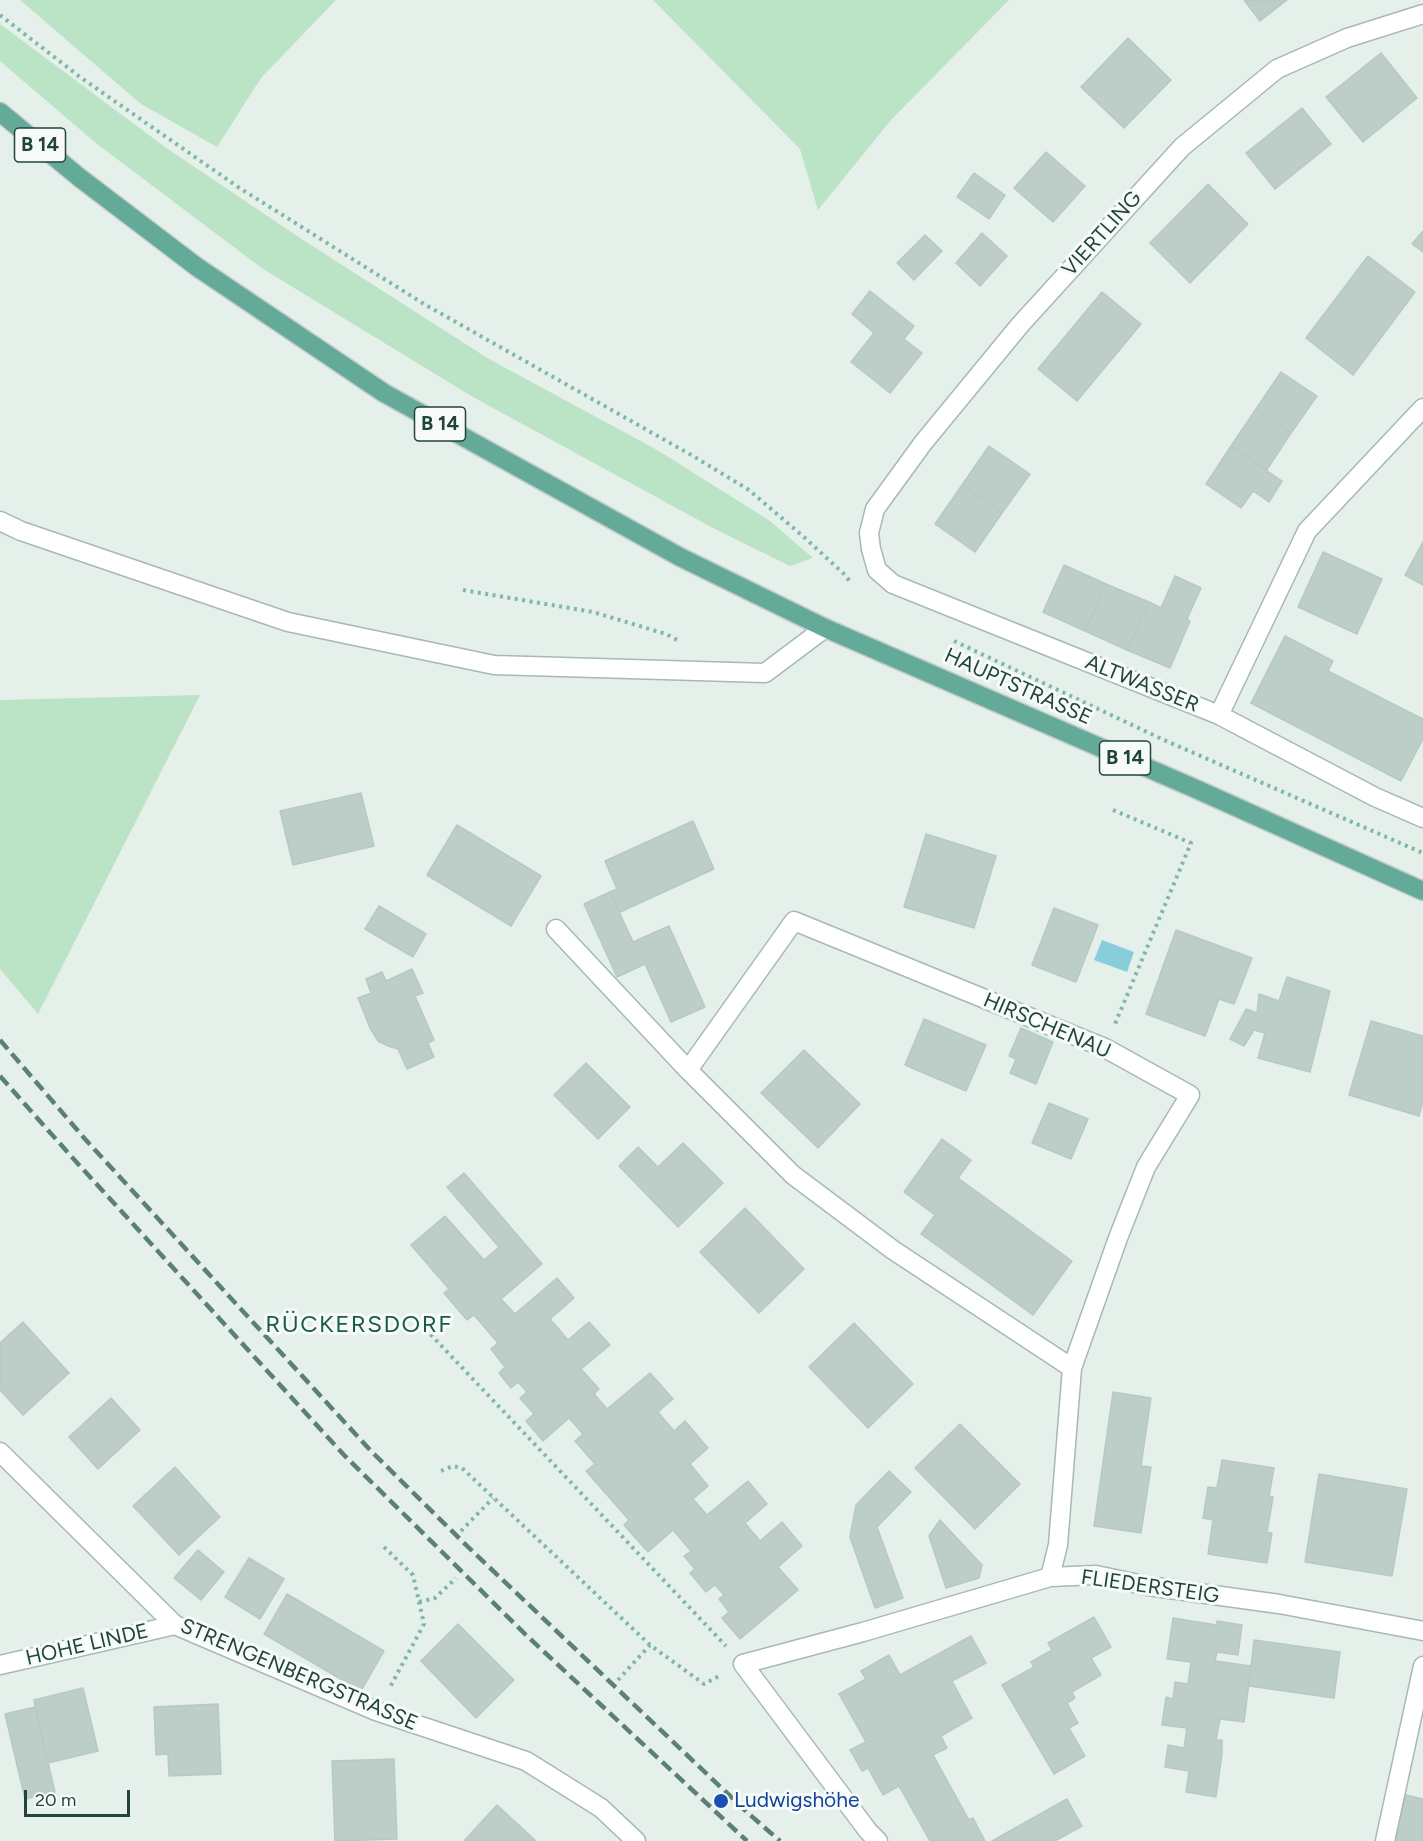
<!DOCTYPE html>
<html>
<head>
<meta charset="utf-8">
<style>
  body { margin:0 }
  #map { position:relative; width:1423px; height:1841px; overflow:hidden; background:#e5f0eb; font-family:Figtree,sans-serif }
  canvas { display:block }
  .scale { position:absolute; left:24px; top:1790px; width:106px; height:27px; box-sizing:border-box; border:3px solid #21443b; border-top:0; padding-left:8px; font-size:18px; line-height:21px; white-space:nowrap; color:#21443b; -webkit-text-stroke:4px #f6fbf9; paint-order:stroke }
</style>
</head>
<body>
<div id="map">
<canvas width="1423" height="1841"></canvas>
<div class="scale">20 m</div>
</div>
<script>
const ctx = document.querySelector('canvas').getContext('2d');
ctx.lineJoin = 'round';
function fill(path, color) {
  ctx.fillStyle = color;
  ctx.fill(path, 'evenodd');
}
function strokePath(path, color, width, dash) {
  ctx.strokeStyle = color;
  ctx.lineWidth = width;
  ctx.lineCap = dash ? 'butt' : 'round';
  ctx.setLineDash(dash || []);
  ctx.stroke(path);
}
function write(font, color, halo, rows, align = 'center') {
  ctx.font = font + ' Figtree,sans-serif';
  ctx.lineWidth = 6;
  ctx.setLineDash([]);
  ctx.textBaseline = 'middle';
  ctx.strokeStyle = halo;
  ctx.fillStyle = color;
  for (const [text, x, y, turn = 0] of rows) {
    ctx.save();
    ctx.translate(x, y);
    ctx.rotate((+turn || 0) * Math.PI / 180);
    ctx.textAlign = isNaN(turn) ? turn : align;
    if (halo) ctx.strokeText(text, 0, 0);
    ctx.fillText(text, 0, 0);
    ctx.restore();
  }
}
fill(new Path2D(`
  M 20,0 L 336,0 L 261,78 L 217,147 L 141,104 Z
  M 653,0 L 1009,0 L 891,120 L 818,210 L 800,149 Z
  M 0,24 L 165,147 L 300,238 L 489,359 L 659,451 L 770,521 L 813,558 L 790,566 L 713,528 L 473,397 L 263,269 L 97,144 L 0,61 Z
  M 200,695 L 38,1014 L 0,969 L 0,700 Z`), '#bbe3c6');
fill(new Path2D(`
  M 1102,940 L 1134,952 L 1127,972 L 1094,960 Z`), '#87cdda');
const building = new Path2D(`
  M 1244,0 L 1287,0 L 1260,21 Z
  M 1128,38 L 1171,80 L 1124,128 L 1081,87 Z
  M 1381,53 L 1417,98 L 1363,142 L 1326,97 Z
  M 1302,108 L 1331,144 L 1275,189 L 1246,153 Z
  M 1046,152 L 1085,186 L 1053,222 L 1014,188 Z
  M 974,173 L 1005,195 L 989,219 L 957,197 Z
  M 1208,184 L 1248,224 L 1190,283 L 1150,243 Z
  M 1423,231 L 1423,252 L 1412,244 Z
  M 982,233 L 1007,256 L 980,286 L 956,263 Z
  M 925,235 L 942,251 L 914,280 L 897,263 Z
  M 1368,256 L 1415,292 L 1353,375 L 1306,338 Z
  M 870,291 L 914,326 L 904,339 L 922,353 L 890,393 L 851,362 L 874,333 L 852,314 Z
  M 1102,292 L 1141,324 L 1077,401 L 1038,369 Z
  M 1281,372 L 1317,396 L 1291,433 L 1256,409 Z
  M 1256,409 L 1291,433 L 1266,471 L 1231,446 Z
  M 989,446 L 1030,474 L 1002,513 L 962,485 Z
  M 1231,446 L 1282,481 L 1269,502 L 1253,491 L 1241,508 L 1206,484 Z
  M 962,485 L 1002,513 L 975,552 L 935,524 Z
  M 1423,542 L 1423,585 L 1405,575 Z
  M 1323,552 L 1382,579 L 1357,634 L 1298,607 Z
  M 1064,565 L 1106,584 L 1085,631 L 1043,612 Z
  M 1175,576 L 1201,588 L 1187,619 L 1190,621 L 1170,668 L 1127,650 L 1149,602 L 1161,608 Z
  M 1106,584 L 1149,602 L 1127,650 L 1085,631 Z
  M 1285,636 L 1333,661 L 1328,671 L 1423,719 L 1423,739 L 1401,781 L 1251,703 Z
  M 361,793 L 374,846 L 293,865 L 280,811 Z
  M 693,821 L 714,869 L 620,912 L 610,892 L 617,889 L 605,861 Z
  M 457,825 L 541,876 L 511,926 L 427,875 Z
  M 926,834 L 996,856 L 974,928 L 904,907 Z
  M 610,892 L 633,942 L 669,926 L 705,1007 L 671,1022 L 645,964 L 617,977 L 584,904 Z
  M 379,906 L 426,934 L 413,957 L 365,929 Z
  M 1054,908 L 1098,925 L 1076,982 L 1032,965 Z
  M 1176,930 L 1252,958 L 1234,1004 L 1219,999 L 1205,1036 L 1146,1014 Z
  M 412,969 L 423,993 L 415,996 L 434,1040 L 428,1043 L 434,1057 L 407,1069 L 398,1049 L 388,1046 L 378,1041 L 370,1028 L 358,998 L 371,993 L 366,979 L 382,972 L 386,981 Z
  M 1287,977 L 1330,991 L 1310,1072 L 1258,1058 L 1265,1033 L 1254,1030 L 1244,1046 L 1230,1039 L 1246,1009 L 1257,1013 L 1259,994 L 1279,1001 Z
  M 924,1019 L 986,1045 L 966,1091 L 905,1065 Z
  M 1371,1021 L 1423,1036 L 1423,1101 L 1419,1116 L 1349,1095 Z
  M 1021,1028 L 1053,1042 L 1036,1084 L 1010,1073 L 1016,1059 L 1009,1056 Z
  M 804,1050 L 860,1104 L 818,1148 L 761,1093 Z
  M 586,1063 L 630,1107 L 598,1139 L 554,1095 Z
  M 1049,1103 L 1088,1119 L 1071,1159 L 1032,1143 Z
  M 942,1139 L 971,1160 L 958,1178 L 1072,1261 L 1033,1315 L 921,1234 L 935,1215 L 904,1192 Z
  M 683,1143 L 723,1183 L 678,1227 L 619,1166 L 638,1147 L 658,1167 Z
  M 464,1173 L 542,1264 L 501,1299 L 515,1314 L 557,1278 L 574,1298 L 550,1319 L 568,1340 L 589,1322 L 610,1345 L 581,1369 L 599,1389 L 594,1394 L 607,1409 L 650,1373 L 673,1399 L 658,1412 L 674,1431 L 685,1421 L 708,1448 L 690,1464 L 708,1486 L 693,1499 L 707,1515 L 748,1481 L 767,1504 L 745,1523 L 760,1541 L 782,1522 L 802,1546 L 778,1567 L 798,1590 L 740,1639 L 722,1618 L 729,1612 L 719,1599 L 724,1595 L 715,1585 L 706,1592 L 690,1573 L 695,1569 L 684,1556 L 691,1551 L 673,1530 L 648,1552 L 624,1525 L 629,1520 L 586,1471 L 595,1464 L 575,1441 L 583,1434 L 569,1418 L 543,1441 L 526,1421 L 534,1414 L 520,1398 L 527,1392 L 518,1382 L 511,1388 L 499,1373 L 505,1367 L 491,1349 L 498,1343 L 474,1315 L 467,1320 L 444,1293 L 449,1289 L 411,1245 L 445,1216 L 484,1260 L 499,1247 L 447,1187 Z
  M 745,1208 L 804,1269 L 759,1313 L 700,1252 Z
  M 23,1322 L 69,1373 L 23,1415 L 0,1390 L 0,1343 Z
  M 854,1323 L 913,1384 L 868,1428 L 809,1367 Z
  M 1113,1392 L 1151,1398 L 1141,1466 L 1151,1467 L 1141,1533 L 1094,1526 Z
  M 111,1398 L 140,1430 L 98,1469 L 69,1437 Z
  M 960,1424 L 1020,1484 L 975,1529 L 915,1468 Z
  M 1222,1460 L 1274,1468 L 1269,1496 L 1273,1497 L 1267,1532 L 1272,1533 L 1267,1563 L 1208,1554 L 1213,1520 L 1203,1518 L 1208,1487 L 1217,1488 Z
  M 175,1467 L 220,1517 L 179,1555 L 133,1506 Z
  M 889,1471 L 911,1492 L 877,1527 L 903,1598 L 875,1608 L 850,1537 L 856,1505 Z
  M 1319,1474 L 1407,1489 L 1392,1576 L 1305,1562 Z
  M 940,1520 L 982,1565 L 979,1578 L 946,1588 L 929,1536 Z
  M 198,1550 L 224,1572 L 201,1600 L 174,1578 Z
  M 249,1558 L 284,1579 L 260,1619 L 225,1597 Z
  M 287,1594 L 384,1651 L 361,1691 L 264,1634 Z
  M 1094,1617 L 1111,1647 L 1091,1658 L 1101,1675 L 1072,1692 L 1075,1698 L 1067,1703 L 1078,1723 L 1069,1728 L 1085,1756 L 1054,1774 L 1002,1685 L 1034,1667 L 1031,1662 L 1052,1650 L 1048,1643 Z
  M 1173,1618 L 1217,1625 L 1217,1621 L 1242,1625 L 1238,1655 L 1217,1652 L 1215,1661 L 1251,1666 L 1244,1722 L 1220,1719 L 1216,1740 L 1222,1740 L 1222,1754 L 1216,1797 L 1186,1792 L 1189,1771 L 1165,1767 L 1168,1745 L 1184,1748 L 1187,1728 L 1162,1725 L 1166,1697 L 1173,1699 L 1175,1682 L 1188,1684 L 1191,1662 L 1167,1659 Z
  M 458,1624 L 514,1680 L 476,1718 L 421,1661 Z
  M 971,1636 L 986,1663 L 952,1681 L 972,1718 L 941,1736 L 947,1748 L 933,1755 L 969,1820 L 973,1818 L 985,1841 L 930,1841 L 899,1786 L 883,1795 L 868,1768 L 862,1771 L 850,1750 L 866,1742 L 839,1694 L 866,1679 L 861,1671 L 889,1655 L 900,1675 Z
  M 1254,1640 L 1340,1652 L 1334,1698 L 1249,1686 Z
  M 83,1688 L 98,1751 L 48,1763 L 34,1700 Z
  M 218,1704 L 221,1774 L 169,1776 L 168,1754 L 156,1755 L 154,1707 Z
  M 35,1707 L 55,1792 L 25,1799 L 5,1714 Z
  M 394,1759 L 397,1839 L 335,1841 L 332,1761 Z
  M 1402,1794 L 1423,1799 L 1423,1841 L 1395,1841 Z
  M 1067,1799 L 1082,1826 L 1055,1841 L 992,1841 Z
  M 497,1805 L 536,1841 L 464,1841 Z`);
fill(building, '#bccec7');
strokePath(building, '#b6cac2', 1.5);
const minor = new Path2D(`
  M 1423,14 L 1347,38 L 1277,69 L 1182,147 L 1020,325 L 923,443 L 875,509 L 869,533 L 871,549 L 877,570 L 893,584 L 1219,715 L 1375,797 L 1423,818
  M 0,521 L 21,531 L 288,622 L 494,665 L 765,673 L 825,628
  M 1219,715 L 1307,531 L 1423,408
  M 556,929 L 688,1070
  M 0,1452 L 175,1625 L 376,1711 L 526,1761 L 601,1808 L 636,1841
  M 1050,1577 L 1058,1545 L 1072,1368 L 1118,1238 L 1146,1167 L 1190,1095 L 1105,1048 L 794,921 L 688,1070 L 793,1175 L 893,1250 L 1072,1368
  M 0,1665 L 175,1625
  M 878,1841 L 868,1831 L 743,1664 L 863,1632 L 1050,1577 L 1096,1575 L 1148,1586 L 1279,1604 L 1423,1631
  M 1385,1841 L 1423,1666`);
const major = new Path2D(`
  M 0,112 L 80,178 L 197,267 L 384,393 L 680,557 L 825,628 L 1196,789 L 1423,891`);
strokePath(minor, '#a6b9b3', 21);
strokePath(major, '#c1cbc8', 21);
strokePath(new Path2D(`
  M 0,15 L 80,77 L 238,187 L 424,304 L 693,456 L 749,490 L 805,538 L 844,574 L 852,584
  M 463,590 L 593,612 L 666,634 L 679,641
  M 954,641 L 1164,740 L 1423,853
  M 1113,810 L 1191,843 L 1115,1024
  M 415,1318 L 726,1646
  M 441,1471 L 453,1466 L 462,1468 L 650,1645 L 704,1684 L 721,1675
  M 461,1531 L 493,1498
  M 384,1547 L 413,1575 L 424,1624 L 389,1689
  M 419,1602 L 435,1598 L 456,1578
  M 618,1680 L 650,1645`), '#81b7a7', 4, [3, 4.5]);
strokePath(minor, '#fff', 18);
strokePath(major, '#64aa99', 18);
strokePath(new Path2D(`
  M 0,1040 L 85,1139 L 371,1451 L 467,1546 L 749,1814 L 780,1841
  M 0,1076 L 70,1155 L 344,1455 L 526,1635 L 747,1841`), '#5c7f76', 4.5, [12, 6]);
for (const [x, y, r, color] of [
  [721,1801,8,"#1a4fb4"]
]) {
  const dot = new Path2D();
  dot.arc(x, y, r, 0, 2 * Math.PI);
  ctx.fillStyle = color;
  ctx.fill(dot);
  strokePath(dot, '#f6fbf9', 2);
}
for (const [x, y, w] of [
  [40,145,51],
  [440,424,51],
  [1125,758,51]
]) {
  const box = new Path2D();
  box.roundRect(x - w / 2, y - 17, w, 34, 4.5);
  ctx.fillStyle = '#f6fbf9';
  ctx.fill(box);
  strokePath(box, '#21443b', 1.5);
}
write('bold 20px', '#21443b', null, [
  ["B 14",40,145],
  ["B 14",440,424],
  ["B 14",1125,758]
]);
write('21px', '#21443b', '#f6fbf9', [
  ["VIERTLING",1102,234,-48],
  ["ALTWASSER",1142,684,22],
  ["HAUPTSTRASSE",1018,687,24],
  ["HIRSCHENAU",1047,1026,23],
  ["FLIEDERSTEIG",1150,1587,8],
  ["HOHE LINDE",87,1645,-13],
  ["STRENGENBERGSTRASSE",299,1675,23]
]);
write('21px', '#164399', '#f6fbf9', [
  ["Ludwigshöhe",734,1801]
], 'left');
ctx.letterSpacing = '1.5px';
write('24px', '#1a5a4b', '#f6fbf9', [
  ["RÜCKERSDORF",359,1325]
]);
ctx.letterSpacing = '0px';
</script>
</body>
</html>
